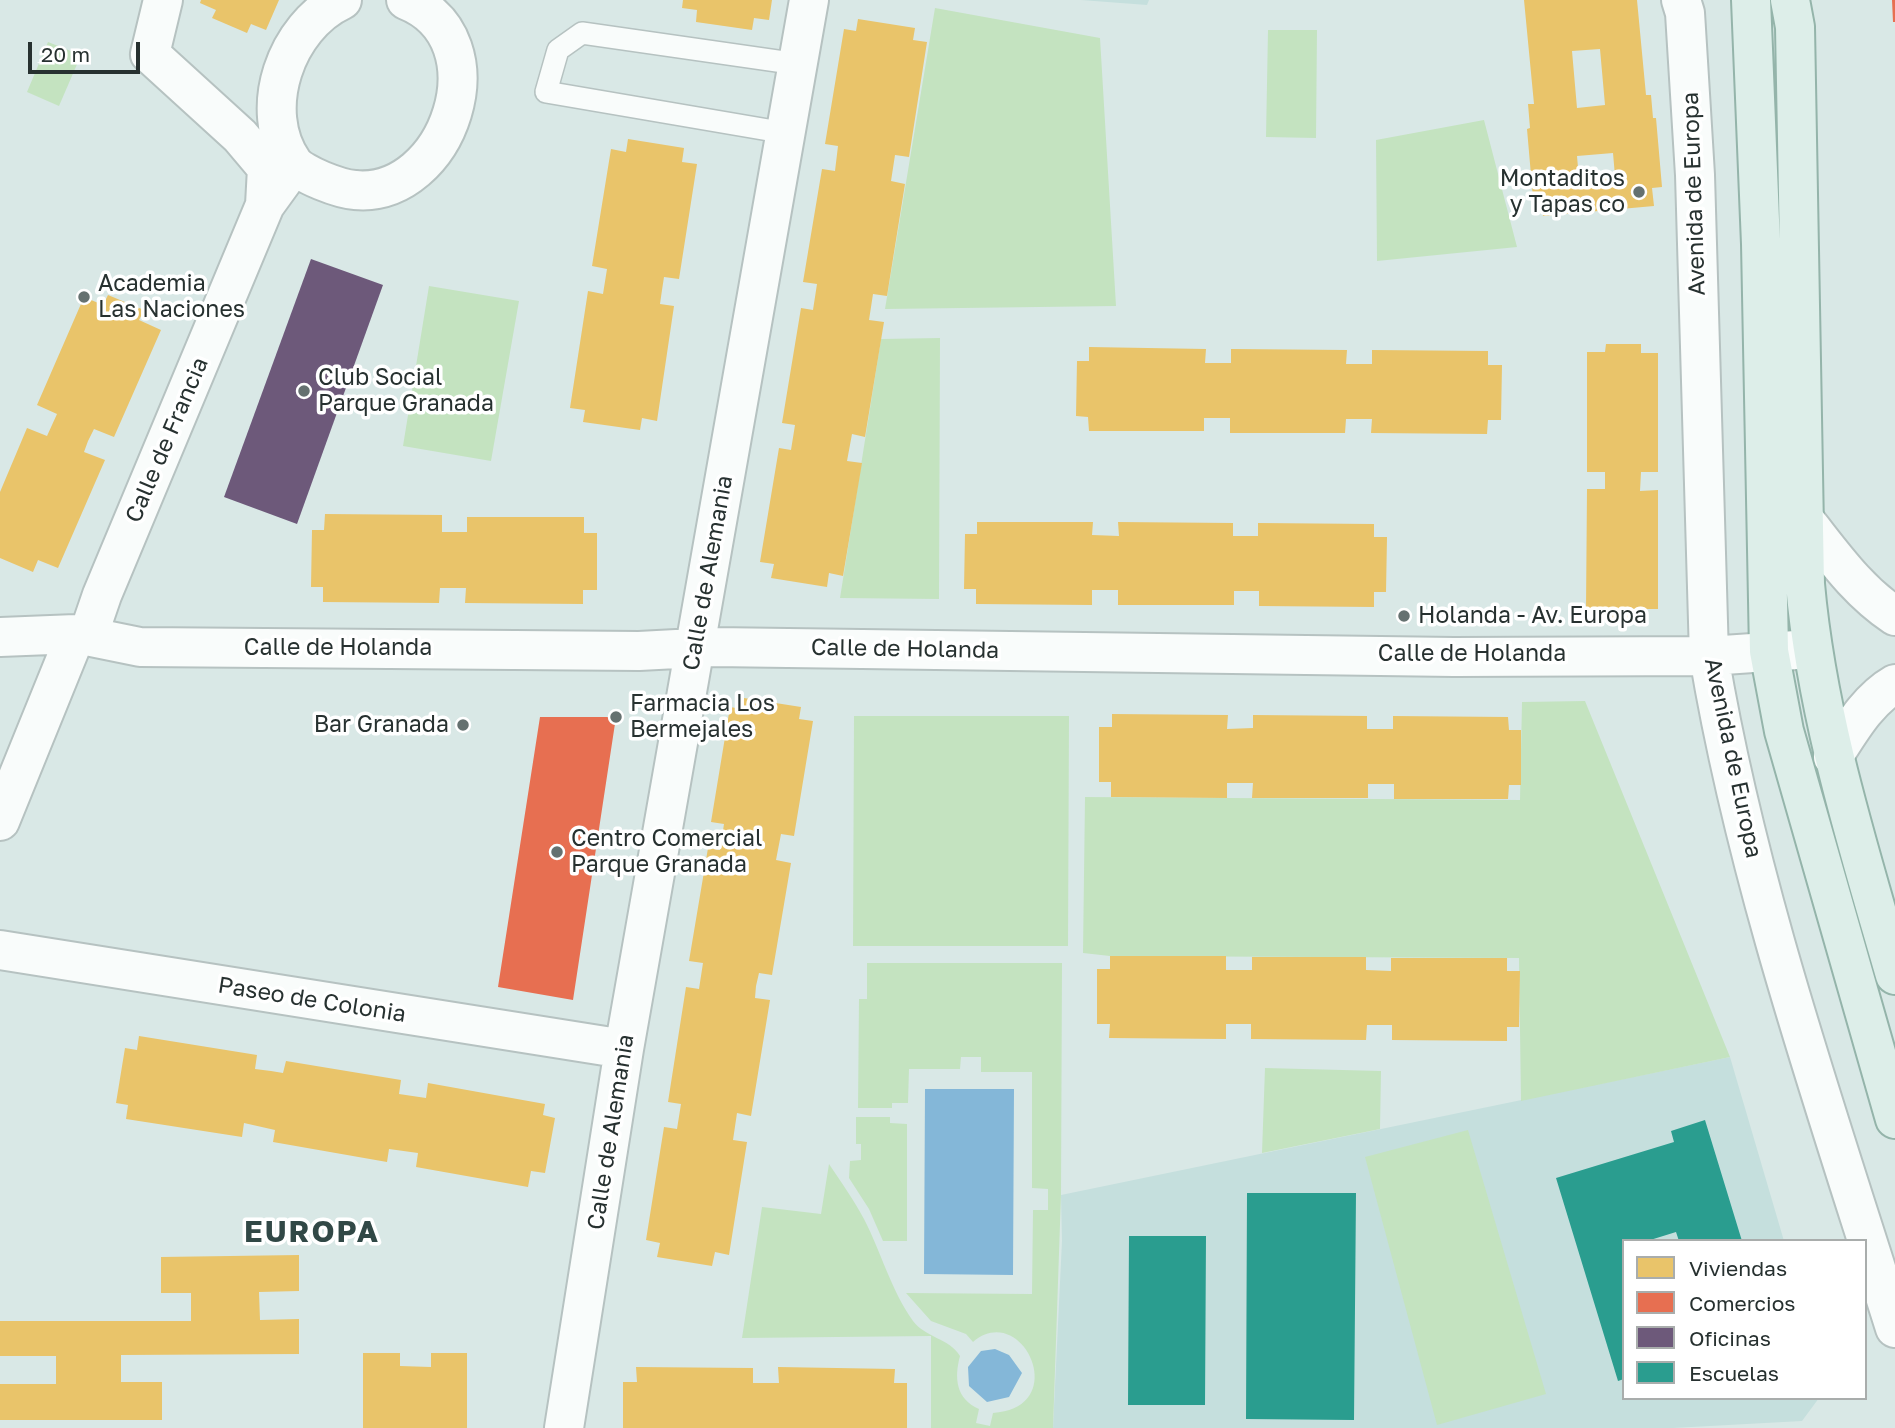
<!DOCTYPE html>
<html>
<head>
<meta charset="utf-8">
<style>
  body { margin:0 }
  #map { position:relative; width:1895px; height:1428px; overflow:hidden; background:#d9e8e6; font-family:"Golos Text",sans-serif }
  canvas { display:block }
  .legend { position:absolute; left:1622px; top:1239px; width:245px; height:161px; box-sizing:border-box; background:#fff; border:2px solid #a9adac; margin:0; padding:9px 12px; list-style:none; font-size:21px; color:#273130 }
  .legend li { display:flex; align-items:center; gap:14px; height:35px }
  .legend b { width:35px; border:2px solid #a9adac }
  .scale { position:absolute; left:28px; top:42px; width:112px; height:32px; box-sizing:border-box; border:4px solid #273130; border-top:0; padding-left:9px; font-size:21px; line-height:24px; white-space:nowrap; color:#273130; -webkit-text-stroke:5px #fff; paint-order:stroke }
</style>
</head>
<body>
<div id="map">
<canvas width="1895" height="1428"></canvas>
<ul class="legend">
<li><b style="height:19px;background:#e9c46a"></b>Viviendas</li>
<li><b style="height:19px;background:#e76f51"></b>Comercios</li>
<li><b style="height:19px;background:#6d597a"></b>Oficinas</li>
<li><b style="height:19px;background:#2a9d8f"></b>Escuelas</li>
</ul>
<div class="scale">20 m</div>
</div>
<script>
const ctx = document.querySelector('canvas').getContext('2d');
ctx.lineJoin = 'round';
function fill(path, color) {
  ctx.fillStyle = color;
  ctx.fill(path, 'evenodd');
}
function strokePath(path, color, width, dash) {
  ctx.strokeStyle = color;
  ctx.lineWidth = width;
  ctx.lineCap = dash ? 'butt' : 'round';
  ctx.setLineDash(dash || []);
  ctx.stroke(path);
}
function write(font, color, halo, rows, align = 'center') {
  ctx.font = font + ' "Golos Text",sans-serif';
  ctx.lineWidth = 7;
  ctx.setLineDash([]);
  ctx.textBaseline = 'middle';
  ctx.strokeStyle = halo;
  ctx.fillStyle = color;
  for (const [text, x, y, turn = 0] of rows) {
    ctx.save();
    ctx.translate(x, y);
    ctx.rotate((+turn || 0) * Math.PI / 180);
    ctx.textAlign = isNaN(turn) ? turn : align;
    if (halo) ctx.strokeText(text, 0, 0);
    ctx.fillText(text, 0, 0);
    ctx.restore();
  }
}
fill(new Path2D(`
  M 1081,0 L 1149,0 L 1147,5 Z
  M 1730,1057 L 1784,1241 L 1624,1241 L 1624,1398 L 1819,1398 L 1802,1421 L 1673,1428 L 1053,1428 L 1062,1241 L 1061,1195 Z`), '#c5dfdd');
fill(new Path2D(`
  M 935,8 L 1100,38 L 1116,306 L 885,309 Z
  M 1268,30 L 1317,30 L 1316,138 L 1266,137 Z
  M 48,42 L 81,55 L 59,106 L 27,92 Z
  M 1484,120 L 1517,247 L 1377,261 L 1376,140 Z
  M 429,286 L 519,301 L 491,461 L 403,446 Z
  M 940,338 L 939,599 L 840,598 L 881,339 Z
  M 1585,701 L 1730,1057 L 1521,1101 L 1519,958 L 1110,956 L 1083,953 L 1085,797 L 1520,800 L 1522,702 Z
  M 854,716 L 1069,716 L 1068,946 L 853,946 Z
  M 867,963 L 1062,963 L 1061,1195 L 1053,1428 L 931,1428 L 931,1336 L 742,1338 L 762,1207 L 821,1214 L 829,1164 C 841,1182 854,1200 864,1219 C 881,1252 891,1290 913,1321 C 926,1338 949,1338 960,1356 C 954,1378 956,1399 979,1409 L 976,1423 L 990,1426 L 993,1413 C 1073,1408 1022,1300 973,1342 L 966,1334 L 931,1321 L 906,1293 L 1032,1294 L 1033,1210 L 1048,1210 L 1048,1189 L 1032,1188 L 1032,1072 L 981,1072 L 981,1057 L 961,1057 L 960,1069 L 909,1069 L 908,1103 L 892,1103 L 892,1108 L 858,1108 L 859,999 L 867,999 Z
  M 1265,1068 L 1381,1071 L 1380,1129 L 1262,1153 Z
  M 856,1117 L 890,1117 L 890,1123 L 907,1124 L 907,1241 L 883,1241 L 869,1209 L 849,1178 L 850,1161 L 861,1160 L 861,1144 L 856,1144 Z
  M 1468,1130 L 1546,1394 L 1437,1425 L 1365,1157 Z`), '#c4e3c0');
fill(new Path2D(`
  M 925,1089 L 1014,1089 L 1013,1275 L 924,1274 Z
  M 995,1349 L 1009,1355 L 1022,1373 L 1009,1397 L 987,1402 L 969,1386 L 968,1367 L 981,1351 Z`), '#84b7d8');
fill(new Path2D(`
  M 201,0 L 279,0 L 266,30 L 251,24 L 247,33 L 212,18 L 216,10 L 200,3 Z
  M 683,0 L 772,0 L 769,20 L 754,18 L 752,30 L 696,22 L 697,10 L 682,8 Z
  M 1524,0 L 1637,0 L 1646,95 L 1651,95 L 1653,118 L 1656,118 L 1662,187 L 1652,188 L 1654,206 L 1543,216 L 1541,197 L 1533,198 L 1527,129 L 1530,128 L 1528,104 L 1534,104 ZM 1600,49 L 1605,105 L 1577,108 L 1572,51 ZM 1613,153 L 1615,176 L 1579,179 L 1577,156 Z
  M 858,19 L 915,28 L 913,40 L 927,42 L 909,157 L 895,155 L 891,181 L 905,184 L 887,296 L 873,294 L 869,320 L 884,322 L 865,437 L 852,434 L 847,461 L 862,463 L 843,576 L 829,573 L 827,587 L 771,578 L 774,564 L 760,562 L 779,448 L 791,450 L 795,425 L 782,423 L 801,308 L 813,310 L 817,284 L 803,282 L 822,169 L 835,171 L 838,146 L 825,144 L 844,29 L 856,31 Z
  M 628,139 L 684,148 L 682,162 L 697,164 L 679,279 L 664,277 L 662,290 L 660,304 L 674,306 L 657,421 L 642,418 L 640,430 L 583,422 L 585,410 L 570,408 L 588,291 L 603,294 L 607,269 L 592,266 L 611,149 L 626,152 Z
  M 108,295 L 144,310 L 139,320 L 161,330 L 114,437 L 94,429 L 88,441 L 84,452 L 105,460 L 58,568 L 38,560 L 33,572 L 0,558 L 0,492 L 27,428 L 47,436 L 57,414 L 37,405 L 84,297 L 103,305 Z
  M 1606,344 L 1641,344 L 1641,353 L 1658,353 L 1658,472 L 1641,472 L 1640,491 L 1658,490 L 1658,609 L 1641,609 L 1641,618 L 1604,618 L 1604,609 L 1586,609 L 1587,489 L 1605,489 L 1605,472 L 1587,472 L 1587,352 L 1605,352 Z
  M 1089,347 L 1206,349 L 1205,363 L 1231,363 L 1231,349 L 1347,350 L 1346,364 L 1372,364 L 1372,350 L 1488,351 L 1488,365 L 1502,365 L 1501,420 L 1488,420 L 1487,434 L 1371,433 L 1372,419 L 1346,419 L 1345,433 L 1230,433 L 1230,418 L 1204,418 L 1204,431 L 1089,431 L 1088,417 L 1076,416 L 1077,361 L 1089,361 Z
  M 325,514 L 442,515 L 442,532 L 467,532 L 467,517 L 584,517 L 584,533 L 597,533 L 597,590 L 583,590 L 583,604 L 465,603 L 466,588 L 440,588 L 439,603 L 323,602 L 323,587 L 311,587 L 312,530 L 324,530 Z
  M 977,522 L 1093,522 L 1092,535 L 1119,536 L 1118,522 L 1233,523 L 1233,536 L 1258,536 L 1258,523 L 1374,524 L 1374,537 L 1387,537 L 1386,592 L 1374,592 L 1374,607 L 1259,606 L 1259,591 L 1234,591 L 1234,605 L 1118,605 L 1118,590 L 1092,590 L 1092,605 L 976,604 L 976,589 L 964,589 L 965,534 L 977,534 Z
  M 744,698 L 801,707 L 799,719 L 813,721 L 794,836 L 781,834 L 776,860 L 791,863 L 772,975 L 759,973 L 756,986 L 755,998 L 770,1000 L 751,1116 L 737,1113 L 733,1140 L 747,1142 L 729,1255 L 715,1252 L 712,1266 L 657,1257 L 660,1243 L 646,1240 L 664,1127 L 677,1129 L 681,1104 L 668,1102 L 686,987 L 699,989 L 703,963 L 689,961 L 708,848 L 720,850 L 724,824 L 711,822 L 730,707 L 742,709 Z
  M 1112,714 L 1228,715 L 1227,729 L 1253,728 L 1253,715 L 1367,716 L 1367,729 L 1393,729 L 1393,716 L 1508,717 L 1509,730 L 1521,730 L 1521,785 L 1509,785 L 1508,799 L 1394,799 L 1394,784 L 1368,784 L 1368,798 L 1252,798 L 1253,783 L 1227,783 L 1227,798 L 1111,797 L 1111,782 L 1099,782 L 1099,727 L 1112,727 Z
  M 1110,956 L 1226,956 L 1226,970 L 1252,970 L 1252,957 L 1366,957 L 1366,970 L 1391,971 L 1391,958 L 1507,958 L 1507,971 L 1520,971 L 1519,1027 L 1507,1027 L 1507,1041 L 1392,1040 L 1392,1025 L 1367,1025 L 1366,1040 L 1251,1039 L 1251,1024 L 1226,1024 L 1226,1039 L 1109,1038 L 1110,1024 L 1097,1024 L 1097,969 L 1110,969 Z
  M 139,1036 L 257,1055 L 255,1069 L 271,1071 L 283,1073 L 286,1061 L 401,1080 L 399,1094 L 426,1098 L 428,1083 L 545,1104 L 543,1115 L 555,1118 L 545,1173 L 531,1171 L 528,1187 L 416,1167 L 418,1153 L 389,1149 L 387,1162 L 273,1142 L 275,1130 L 244,1123 L 242,1137 L 126,1119 L 128,1105 L 116,1103 L 125,1048 L 137,1050 Z
  M 299,1255 L 299,1291 L 259,1292 L 260,1320 L 299,1319 L 299,1354 L 121,1355 L 121,1382 L 162,1382 L 162,1420 L 0,1420 L 0,1384 L 56,1384 L 56,1356 L 0,1356 L 0,1321 L 191,1321 L 191,1293 L 161,1293 L 161,1257 Z
  M 363,1353 L 400,1353 L 400,1366 L 431,1367 L 431,1353 L 467,1353 L 467,1428 L 363,1428 Z
  M 636,1367 L 753,1368 L 753,1383 L 779,1383 L 778,1367 L 895,1369 L 894,1383 L 907,1383 L 907,1428 L 623,1428 L 623,1382 L 637,1382 Z`), '#e9c46a');
fill(new Path2D(`
  M 1892,0 L 1895,0 L 1895,22 L 1893,22 Z
  M 540,717 L 616,717 L 573,1000 L 498,987 Z`), '#e76f51');
fill(new Path2D(`
  M 311,259 L 383,285 L 297,524 L 224,497 Z`), '#6d597a');
fill(new Path2D(`
  M 1705,1120 L 1742,1241 L 1679,1241 L 1676,1232 L 1647,1241 L 1624,1241 L 1624,1379 L 1618,1381 L 1556,1178 L 1674,1142 L 1671,1131 Z
  M 1247,1193 L 1356,1193 L 1354,1420 L 1246,1419 Z
  M 1129,1236 L 1206,1236 L 1205,1405 L 1128,1405 Z`), '#2a9d8f');
const lane = new Path2D(`
  M 786,133 L 546,92 L 558,50 L 582,33 L 798,64`);
const street = new Path2D(`
  M 163,0 L 150,54 L 240,136 L 267,168 L 265,205
  M 342,0 C 286,26 256,110 293,163 C 302,175 340,189 355,190 C 448,199 504,39 406,0
  M 1681,0 L 1685,13 L 1695,175 L 1709,656 C 1747,883 1826,1109 1895,1328
  M 88,636 L 102,595 L 265,205 L 294,165
  M 0,637 L 76,634 L 140,647 L 639,651 L 714,647 L 1454,657 L 1709,656 L 1811,649
  M 0,821 L 76,634
  M 0,950 L 624,1049
  M 564,1428 L 624,1049 L 809,0`);
const secondary = new Path2D(`
  M 1803,518 C 1832,554 1856,590 1895,616
  M 1833,757 C 1850,731 1867,700 1895,684`);
const primary = new Path2D(`
  M 1751,0 L 1761,244 L 1769,651 L 1784,731 L 1895,1119
  M 1790,0 L 1795,27 L 1805,584 C 1817,718 1858,846 1895,975`);
strokePath(lane, '#b6c2c1', 24);
strokePath(street, '#b6c2c1', 42);
strokePath(secondary, '#b6c2c1', 42);
strokePath(primary, '#94b4aa', 42);
strokePath(lane, '#f9fcfb', 21);
strokePath(street, '#f9fcfb', 38);
strokePath(secondary, '#f9fcfb', 38);
strokePath(primary, '#ddeee9', 38);
for (const [x, y, r, color] of [
  [1639,192,7,"#657170"],
  [84,297,7,"#657170"],
  [304,391,7,"#657170"],
  [1404,616,7,"#657170"],
  [616,717,7,"#657170"],
  [463,725,7,"#657170"],
  [557,852,7,"#657170"]
]) {
  const dot = new Path2D();
  dot.arc(x, y, r, 0, 2 * Math.PI);
  ctx.fillStyle = color;
  ctx.fill(dot);
  strokePath(dot, '#fff', 2.5);
}
write('23px', '#273130', '#fff', [
  ["Montaditos",1625,179,"right"],
  ["y Tapas co",1625,205,"right"],
  ["Academia",98,284],
  ["Las Naciones",98,310],
  ["Club Social",318,378],
  ["Parque Granada",318,404],
  ["Holanda - Av. Europa",1418,616],
  ["Farmacia Los",630,704],
  ["Bermejales",630,730],
  ["Bar Granada",449,725,"right"],
  ["Centro Comercial",571,839],
  ["Parque Granada",571,865]
], 'left');
write('23px', '#273130', '#fff', [
  ["Avenida de Europa",1694,194,-92],
  ["Calle de Francia",167,440,-67],
  ["Calle de Alemania",708,573,-80],
  ["Calle de Holanda",338,648],
  ["Calle de Holanda",905,649,1],
  ["Calle de Holanda",1472,654],
  ["Avenida de Europa",1733,758,78],
  ["Paseo de Colonia",312,1000,9],
  ["Calle de Alemania",611,1132,-81]
]);
ctx.letterSpacing = '2px';
write('bold 30px', '#314846', '#fff', [
  ["EUROPA",312,1232]
]);
ctx.letterSpacing = '0px';
</script>
</body>
</html>
